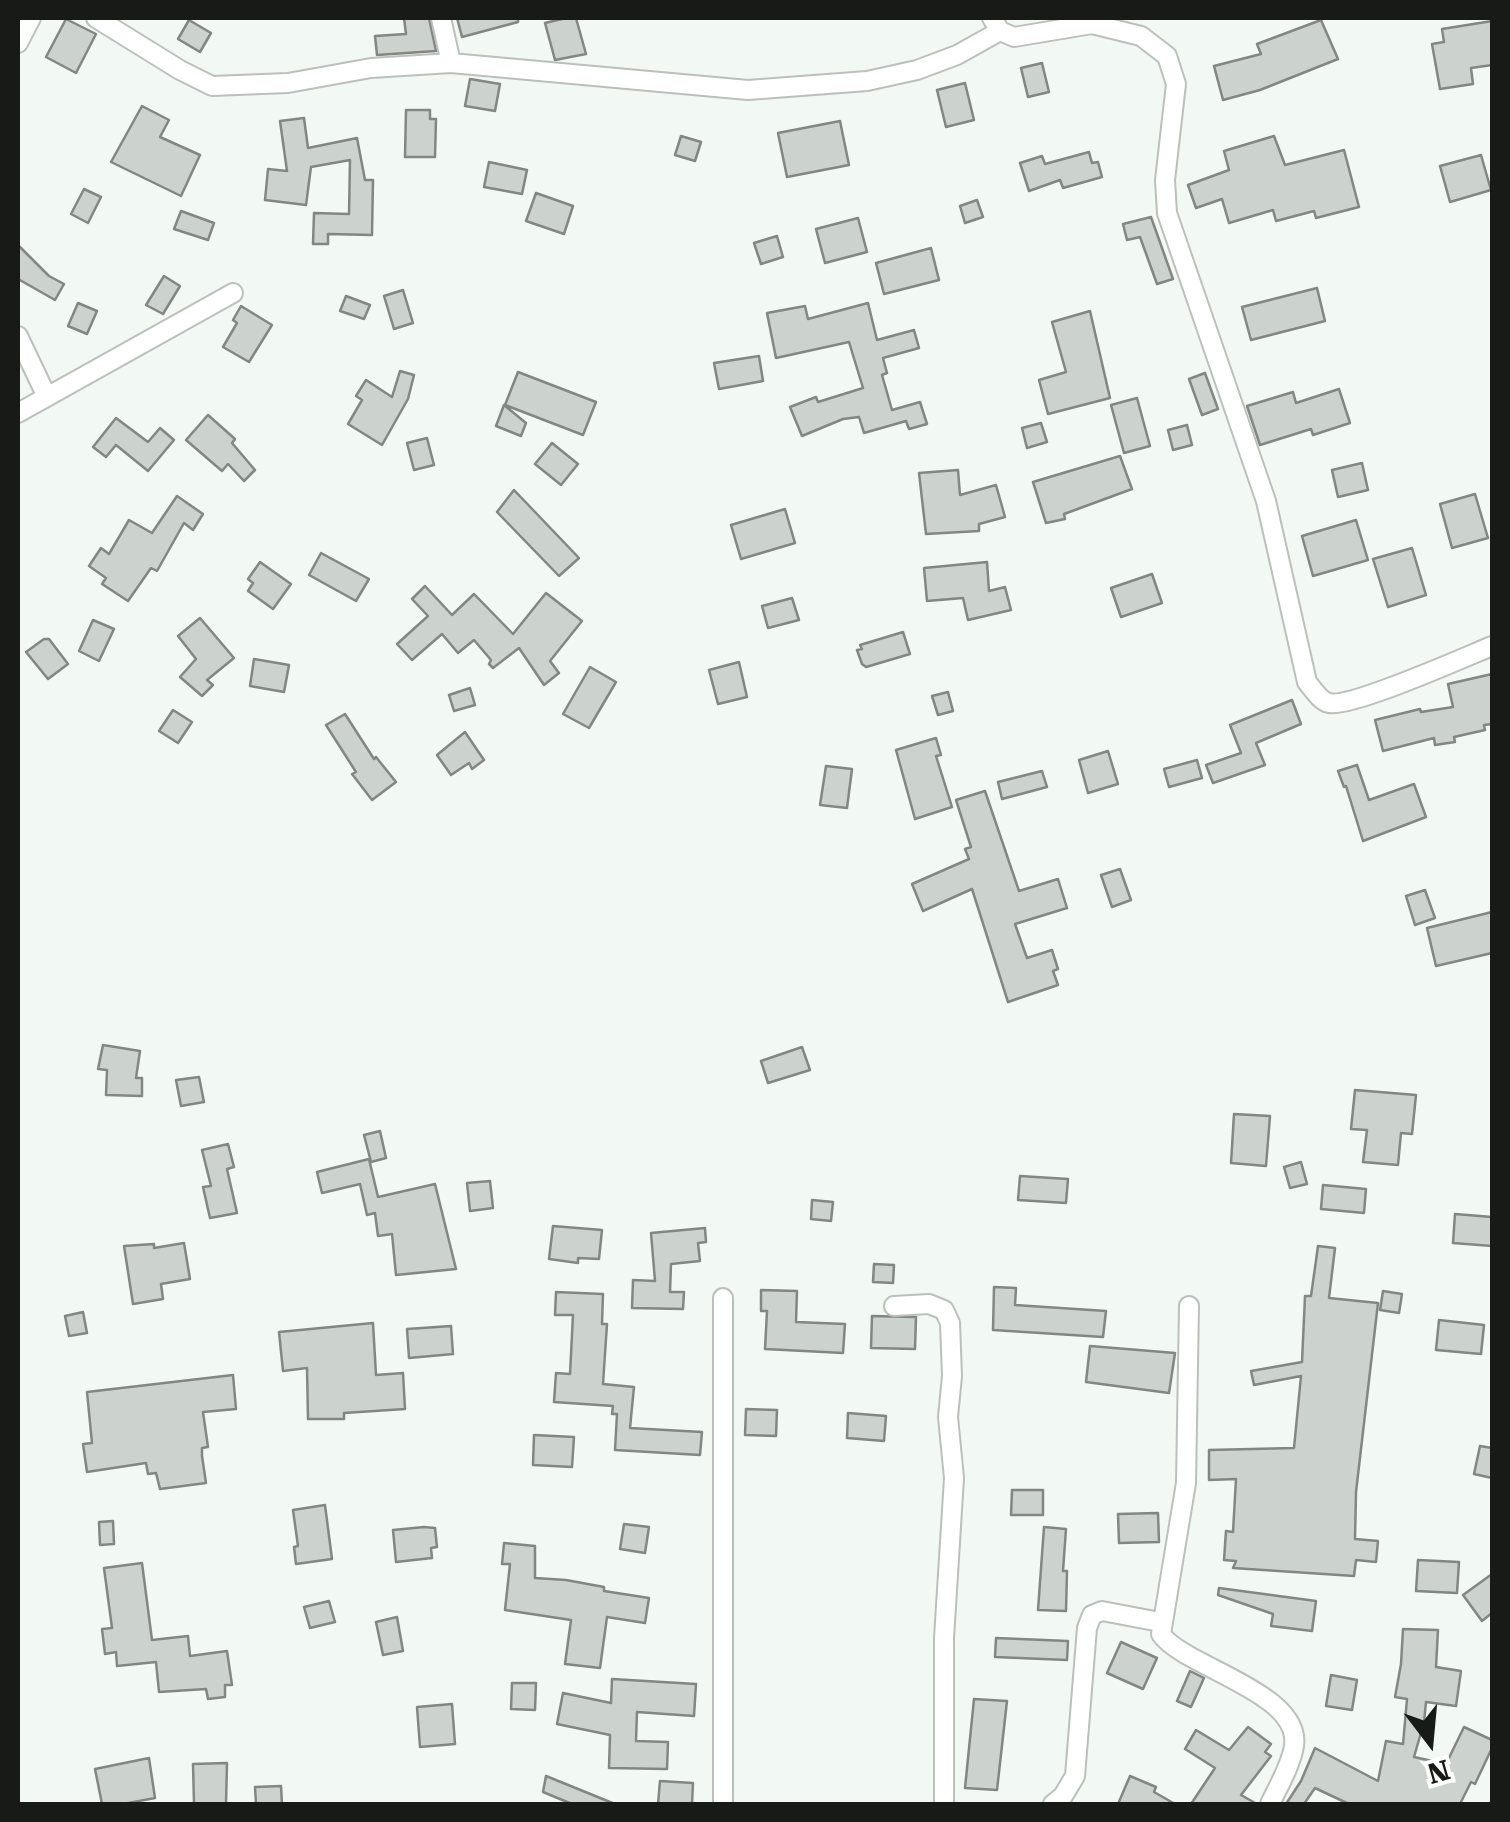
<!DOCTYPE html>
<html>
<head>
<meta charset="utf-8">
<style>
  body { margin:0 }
  #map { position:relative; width:1510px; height:1822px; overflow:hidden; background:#f2f8f4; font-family:"Roboto Serif",serif }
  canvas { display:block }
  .frame { position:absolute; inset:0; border:20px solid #181a18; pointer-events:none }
  .north { position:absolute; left:1380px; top:1692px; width:100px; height:100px; -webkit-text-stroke:8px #fff; paint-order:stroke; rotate:164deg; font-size:28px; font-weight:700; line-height:40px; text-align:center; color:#181a18 }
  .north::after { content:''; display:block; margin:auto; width:35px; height:45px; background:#181a18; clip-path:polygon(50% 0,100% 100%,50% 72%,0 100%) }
</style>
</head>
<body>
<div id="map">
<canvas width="1510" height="1822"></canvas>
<div class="frame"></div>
<div class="north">N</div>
</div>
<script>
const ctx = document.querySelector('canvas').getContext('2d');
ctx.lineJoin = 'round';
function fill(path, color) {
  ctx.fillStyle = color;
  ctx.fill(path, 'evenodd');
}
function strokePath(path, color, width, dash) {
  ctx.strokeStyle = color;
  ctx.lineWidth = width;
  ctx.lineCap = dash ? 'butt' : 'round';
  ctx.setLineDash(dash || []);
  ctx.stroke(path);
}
const building = new Path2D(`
  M 404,18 L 429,18 L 436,51 L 377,55 L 375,36 L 406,34 Z
  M 457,18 L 518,18 L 518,22 L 462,37 Z
  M 566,18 L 576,18 L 586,54 L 555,60 L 545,23 Z
  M 66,19 L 96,34 L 76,73 L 46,57 Z
  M 189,20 L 211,33 L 200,52 L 178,39 Z
  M 1321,20 L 1338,59 L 1260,90 L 1223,100 L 1214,66 L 1261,54 L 1257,44 Z
  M 1492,21 L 1492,65 L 1471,68 L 1473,84 L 1440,89 L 1432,44 L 1444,42 L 1442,29 Z
  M 1042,63 L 1049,92 L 1028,97 L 1021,68 Z
  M 470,79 L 500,84 L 495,111 L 465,106 Z
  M 965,83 L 974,120 L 946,127 L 937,90 Z
  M 142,106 L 169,120 L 160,137 L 200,155 L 181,196 L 111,162 Z
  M 406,110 L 430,110 L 430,119 L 436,119 L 435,157 L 405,157 Z
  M 304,118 L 308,148 L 357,138 L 365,180 L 373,180 L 372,235 L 328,234 L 328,244 L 313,244 L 314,213 L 349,214 L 350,160 L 311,167 L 306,205 L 265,200 L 268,169 L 287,171 L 280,121 Z
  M 840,121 L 849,165 L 787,177 L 778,133 Z
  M 681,136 L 701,142 L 695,161 L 675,155 Z
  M 1274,136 L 1285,165 L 1344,150 L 1359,207 L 1316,218 L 1314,211 L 1276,221 L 1273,210 L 1229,223 L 1222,199 L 1196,208 L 1188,185 L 1229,170 L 1224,151 Z
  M 1089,152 L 1092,163 L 1098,162 L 1102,177 L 1063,188 L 1060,180 L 1029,191 L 1020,163 L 1042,156 L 1045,164 Z
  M 1481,155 L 1491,190 L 1450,202 L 1440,166 Z
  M 489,162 L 527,170 L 522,194 L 484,187 Z
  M 84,189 L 101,197 L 88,223 L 71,214 Z
  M 536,193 L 573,206 L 564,234 L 526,221 Z
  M 977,200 L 983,217 L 965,223 L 960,206 Z
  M 181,211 L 214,223 L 208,240 L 174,229 Z
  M 1151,217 L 1173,279 L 1157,284 L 1140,237 L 1127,240 L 1123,224 Z
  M 858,218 L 867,252 L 825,263 L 816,229 Z
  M 777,236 L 783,257 L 761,264 L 754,243 Z
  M 18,245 L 49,276 L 64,284 L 55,300 L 18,279 Z
  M 931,248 L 939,280 L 884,294 L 876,263 Z
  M 164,276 L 180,286 L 163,314 L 146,305 Z
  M 1317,288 L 1325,321 L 1251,340 L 1242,307 Z
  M 403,290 L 413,323 L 394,329 L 384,296 Z
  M 346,296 L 370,305 L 364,319 L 340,311 Z
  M 78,303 L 97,311 L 87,334 L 68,326 Z
  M 868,303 L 877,340 L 914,330 L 919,348 L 883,358 L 887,373 L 882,375 L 892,410 L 920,402 L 927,424 L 909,429 L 906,421 L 864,433 L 859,417 L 843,419 L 802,436 L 790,407 L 816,397 L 818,402 L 863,388 L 849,342 L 776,358 L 767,313 L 805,306 L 808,319 Z
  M 241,306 L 272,325 L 249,362 L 223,347 L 237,323 L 233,320 Z
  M 1090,311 L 1110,398 L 1048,414 L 1039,380 L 1066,372 L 1052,322 Z
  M 759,356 L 763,381 L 719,389 L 714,363 Z
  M 400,371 L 414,375 L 408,399 L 382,445 L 348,424 L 362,400 L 356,396 L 366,380 L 392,397 Z
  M 518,372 L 596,402 L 583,435 L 505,405 Z
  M 1205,373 L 1218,409 L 1202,415 L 1189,379 Z
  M 1339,389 L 1350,423 L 1313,435 L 1311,429 L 1260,445 L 1247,406 L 1293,392 L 1296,403 Z
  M 1137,398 L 1150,446 L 1124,453 L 1111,405 Z
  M 504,405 L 526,423 L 521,436 L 496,426 Z
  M 208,415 L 235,439 L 232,443 L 255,470 L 244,481 L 228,464 L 222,471 L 186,440 Z
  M 116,418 L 148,442 L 160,428 L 174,440 L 148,471 L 116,445 L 106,457 L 93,447 Z
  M 1041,423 L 1047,442 L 1027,448 L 1022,428 Z
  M 1187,425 L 1192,445 L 1173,450 L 1168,430 Z
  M 427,438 L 434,465 L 414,470 L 407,443 Z
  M 552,443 L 578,464 L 561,485 L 535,464 Z
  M 1120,456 L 1132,489 L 1064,514 L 1065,519 L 1046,523 L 1033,482 Z
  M 1362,463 L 1368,490 L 1338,497 L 1332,470 Z
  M 958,470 L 960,495 L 996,485 L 1005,517 L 979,524 L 979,531 L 926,534 L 919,473 Z
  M 514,490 L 579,558 L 559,576 L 497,512 Z
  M 1475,494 L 1488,538 L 1452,548 L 1440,504 Z
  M 177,496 L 203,514 L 193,530 L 184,523 L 157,571 L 151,568 L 128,601 L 102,584 L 106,578 L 89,566 L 101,548 L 109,554 L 129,520 L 152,533 Z
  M 785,509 L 795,543 L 741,559 L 731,525 Z
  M 1356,520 L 1368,560 L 1313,576 L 1302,536 Z
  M 1412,548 L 1426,595 L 1388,607 L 1373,559 Z
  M 321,553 L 369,579 L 356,601 L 309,575 Z
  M 260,562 L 291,584 L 273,609 L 248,591 L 253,583 L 248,579 Z
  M 987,562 L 989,591 L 1005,587 L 1011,610 L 968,620 L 963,598 L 927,601 L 924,568 Z
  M 1152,574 L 1162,603 L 1121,617 L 1111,588 Z
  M 425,586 L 452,615 L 474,594 L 513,634 L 546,593 L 582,621 L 550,661 L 559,673 L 544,685 L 519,648 L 493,668 L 489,664 L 491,660 L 474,640 L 458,653 L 442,634 L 412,660 L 397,644 L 428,616 L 412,599 Z
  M 792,598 L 799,620 L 768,628 L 762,606 Z
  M 200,618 L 234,658 L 207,680 L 213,685 L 202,696 L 180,677 L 196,659 L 178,636 Z
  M 93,620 L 114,629 L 99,661 L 79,651 Z
  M 903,632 L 910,654 L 866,667 L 862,664 L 857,650 L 862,649 L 860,645 Z
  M 44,639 L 49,639 L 68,664 L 48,679 L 26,652 Z
  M 254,659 L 289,665 L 284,692 L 250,686 Z
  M 739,662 L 747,697 L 718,704 L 709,670 Z
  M 590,667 L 616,682 L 589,728 L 563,714 Z
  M 1492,674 L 1492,724 L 1484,725 L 1485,730 L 1454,737 L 1455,742 L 1435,745 L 1434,738 L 1383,751 L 1375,720 L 1420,709 L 1421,712 L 1453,707 L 1448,684 Z
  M 470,688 L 475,705 L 454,711 L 449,695 Z
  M 948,692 L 953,711 L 938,715 L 932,696 Z
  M 1292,700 L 1301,724 L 1256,743 L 1265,765 L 1213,783 L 1206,765 L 1241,753 L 1230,725 Z
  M 173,710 L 192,722 L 178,743 L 159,731 Z
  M 345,714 L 374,759 L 376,757 L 396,782 L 372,800 L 352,774 L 356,772 L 326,725 Z
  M 465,732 L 484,760 L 472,769 L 469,763 L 451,775 L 437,755 Z
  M 936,738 L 941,755 L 936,756 L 952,807 L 915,819 L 896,750 Z
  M 1108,751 L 1118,784 L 1088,793 L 1079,760 Z
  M 1197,760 L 1202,778 L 1169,787 L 1164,769 Z
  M 1357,765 L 1369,800 L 1414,784 L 1426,817 L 1363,841 L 1346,786 L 1344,787 L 1338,771 Z
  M 826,766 L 852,769 L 847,808 L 820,805 Z
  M 1042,771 L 1047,787 L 1002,799 L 998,782 Z
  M 985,791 L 1019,891 L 1058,879 L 1067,908 L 1015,924 L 1027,958 L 1052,950 L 1058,969 L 1053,971 L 1058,985 L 1008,1002 L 972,889 L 923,911 L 912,884 L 969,859 L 965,849 L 971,847 L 956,800 Z
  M 1120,869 L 1131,900 L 1112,907 L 1101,875 Z
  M 1425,890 L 1435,918 L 1415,925 L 1406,896 Z
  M 1492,912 L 1492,953 L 1436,966 L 1427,928 Z
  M 103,1045 L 140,1051 L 136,1078 L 142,1078 L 142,1096 L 106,1095 L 107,1070 L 98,1069 Z
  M 802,1047 L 810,1070 L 768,1083 L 761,1061 Z
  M 199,1077 L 204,1102 L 181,1106 L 176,1080 Z
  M 1355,1090 L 1416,1095 L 1412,1134 L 1401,1133 L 1398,1165 L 1363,1162 L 1367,1130 L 1351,1129 Z
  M 1234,1114 L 1270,1116 L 1266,1166 L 1231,1163 Z
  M 380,1131 L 386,1158 L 371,1162 L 364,1135 Z
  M 228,1144 L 234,1167 L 227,1169 L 237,1213 L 210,1218 L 203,1187 L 211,1186 L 202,1150 Z
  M 369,1159 L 378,1197 L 435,1184 L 456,1269 L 396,1275 L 392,1234 L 378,1236 L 375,1213 L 367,1215 L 360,1184 L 322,1193 L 317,1172 Z
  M 1301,1162 L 1307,1184 L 1290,1188 L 1284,1167 Z
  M 1020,1176 L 1068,1179 L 1066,1203 L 1018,1200 Z
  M 490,1181 L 493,1208 L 470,1211 L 467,1183 Z
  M 1323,1185 L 1366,1189 L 1364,1213 L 1321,1209 Z
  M 812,1200 L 833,1202 L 831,1221 L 811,1219 Z
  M 1455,1214 L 1492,1217 L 1492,1246 L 1453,1243 Z
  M 553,1226 L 602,1230 L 599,1259 L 578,1258 L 578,1263 L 549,1259 Z
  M 705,1228 L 706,1242 L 698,1243 L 700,1261 L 671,1264 L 670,1292 L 684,1292 L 683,1309 L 632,1308 L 633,1280 L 655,1281 L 651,1233 Z
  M 184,1243 L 190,1279 L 161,1284 L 163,1299 L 133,1304 L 124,1246 L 154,1244 L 154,1248 Z
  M 1318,1246 L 1335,1248 L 1329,1298 L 1378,1303 L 1356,1492 L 1355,1539 L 1378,1541 L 1376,1562 L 1356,1560 L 1354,1576 L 1233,1568 L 1236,1561 L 1224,1560 L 1226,1531 L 1233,1532 L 1236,1479 L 1209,1480 L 1209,1450 L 1294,1448 L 1301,1376 L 1254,1385 L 1251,1371 L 1302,1362 L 1305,1296 L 1311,1296 Z
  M 874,1264 L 894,1265 L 893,1283 L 873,1282 Z
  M 994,1287 L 1016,1288 L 1015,1305 L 1106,1311 L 1103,1337 L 993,1330 Z
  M 761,1290 L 797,1291 L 796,1322 L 845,1324 L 843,1353 L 765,1349 L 767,1311 L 761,1311 Z
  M 1383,1291 L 1402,1294 L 1399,1313 L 1380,1310 Z
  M 556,1292 L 603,1294 L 602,1324 L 607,1324 L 603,1384 L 634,1387 L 630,1428 L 702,1432 L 700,1455 L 615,1450 L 617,1414 L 612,1414 L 613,1406 L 554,1402 L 556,1373 L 570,1374 L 573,1315 L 555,1315 Z
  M 83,1312 L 87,1333 L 69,1336 L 65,1316 Z
  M 872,1316 L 916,1317 L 915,1349 L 871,1348 Z
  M 1439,1320 L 1484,1325 L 1481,1354 L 1436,1350 Z
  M 373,1323 L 376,1375 L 403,1373 L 405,1409 L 344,1413 L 344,1419 L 308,1419 L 307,1368 L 283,1371 L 279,1332 Z
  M 451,1326 L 453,1354 L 409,1358 L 407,1329 Z
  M 1090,1346 L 1175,1353 L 1169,1393 L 1086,1382 Z
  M 233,1375 L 236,1409 L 203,1412 L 208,1447 L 202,1448 L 202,1456 L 206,1483 L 160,1489 L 156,1473 L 148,1474 L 146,1463 L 87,1472 L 83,1444 L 92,1443 L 87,1392 Z
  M 746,1409 L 777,1410 L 776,1436 L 745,1435 Z
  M 848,1413 L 886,1416 L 884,1441 L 847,1438 Z
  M 534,1435 L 574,1437 L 572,1467 L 533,1465 Z
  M 1480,1446 L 1492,1448 L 1492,1478 L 1474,1474 Z
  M 1012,1490 L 1043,1490 L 1043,1515 L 1011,1515 Z
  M 325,1505 L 332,1559 L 296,1564 L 294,1547 L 298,1546 L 293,1510 Z
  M 1158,1513 L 1159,1542 L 1119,1543 L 1118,1514 Z
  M 113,1521 L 114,1544 L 100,1545 L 99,1522 Z
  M 624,1524 L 649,1527 L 645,1553 L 620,1549 Z
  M 424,1527 L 435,1528 L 437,1547 L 431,1548 L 432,1558 L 396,1562 L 393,1530 Z
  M 1044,1527 L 1066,1529 L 1063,1571 L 1067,1571 L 1066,1611 L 1038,1610 Z
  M 504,1543 L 535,1546 L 535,1578 L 566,1580 L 604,1587 L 604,1591 L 649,1598 L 645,1623 L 607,1617 L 600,1668 L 565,1664 L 571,1620 L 505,1610 L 510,1564 L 502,1564 Z
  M 1418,1560 L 1459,1562 L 1457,1593 L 1416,1591 Z
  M 142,1563 L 152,1640 L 188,1636 L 190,1656 L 227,1651 L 232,1685 L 225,1685 L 225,1697 L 208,1699 L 206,1689 L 159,1692 L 156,1662 L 117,1666 L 116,1652 L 105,1654 L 102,1629 L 112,1628 L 104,1568 Z
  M 1492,1574 L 1492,1613 L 1482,1621 L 1463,1595 Z
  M 1219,1588 L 1316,1601 L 1312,1631 L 1271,1626 L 1273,1614 L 1218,1595 Z
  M 329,1601 L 335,1622 L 310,1628 L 304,1607 Z
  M 397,1617 L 403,1651 L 383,1655 L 376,1622 Z
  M 1403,1629 L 1438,1630 L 1436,1667 L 1461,1671 L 1456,1706 L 1426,1702 L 1424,1722 L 1414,1757 L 1446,1764 L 1464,1727 L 1492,1740 L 1492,1748 L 1475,1784 L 1471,1782 L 1460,1804 L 1349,1804 L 1315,1788 L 1304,1804 L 1286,1804 L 1301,1781 L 1315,1748 L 1378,1781 L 1386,1741 L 1403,1744 L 1407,1699 L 1395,1697 L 1401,1664 Z
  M 996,1638 L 1068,1641 L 1067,1660 L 995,1657 Z
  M 1121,1642 L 1157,1658 L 1143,1689 L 1107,1673 Z
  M 1190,1671 L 1204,1678 L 1191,1707 L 1177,1701 Z
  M 1331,1675 L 1357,1680 L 1352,1710 L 1326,1706 Z
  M 612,1679 L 696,1684 L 694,1716 L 637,1712 L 636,1741 L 668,1742 L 667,1769 L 609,1768 L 610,1735 L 557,1724 L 563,1693 L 611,1703 Z
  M 512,1683 L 536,1683 L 535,1710 L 511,1709 Z
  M 974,1699 L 1007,1701 L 997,1790 L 965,1788 Z
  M 452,1704 L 455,1744 L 420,1747 L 417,1707 Z
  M 1248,1727 L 1271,1744 L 1265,1752 L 1271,1756 L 1241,1795 L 1257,1804 L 1191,1804 L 1215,1768 L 1185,1749 L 1196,1730 L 1229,1750 Z
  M 149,1758 L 155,1798 L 123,1804 L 102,1804 L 95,1769 Z
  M 227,1763 L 226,1804 L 194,1804 L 193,1764 Z
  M 546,1776 L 615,1804 L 572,1804 L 543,1792 Z
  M 1130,1776 L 1156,1787 L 1154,1792 L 1175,1804 L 1118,1804 Z
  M 660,1781 L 693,1783 L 692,1804 L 658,1804 Z
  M 281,1786 L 282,1804 L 256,1804 L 255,1787 Z`);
fill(building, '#ccd2ce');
strokePath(building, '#828783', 2.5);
const street = new Path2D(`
  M 96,18 L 180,70 L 212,86 L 288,83 L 371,68 L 451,63 L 748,90 L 867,81 L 917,70 L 957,55 L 1000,31
  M 441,18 L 451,63
  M 992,18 L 1000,31 L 1014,37 L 1092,24 L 1141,36 L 1167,56 L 1176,84 L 1165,180 L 1167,213 L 1266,501 L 1307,682 C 1313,689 1320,701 1329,703 C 1351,708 1465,657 1492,646
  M 18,43 L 31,18
  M 18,336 L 46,395
  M 18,413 L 233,293
  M 894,1306 L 929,1304 L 944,1310 L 950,1323 L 952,1376 L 948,1417 L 954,1478 L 944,1638 L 944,1804
  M 1189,1306 L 1186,1483 L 1161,1634 C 1183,1667 1302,1692 1294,1746 C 1291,1765 1278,1787 1270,1804
  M 723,1804 L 723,1298
  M 1053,1804 L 1063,1796 L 1075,1776 L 1087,1628 L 1092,1615 L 1102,1611 L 1160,1622`);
strokePath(street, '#bbc0bc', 22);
strokePath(street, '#fff', 18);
</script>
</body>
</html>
